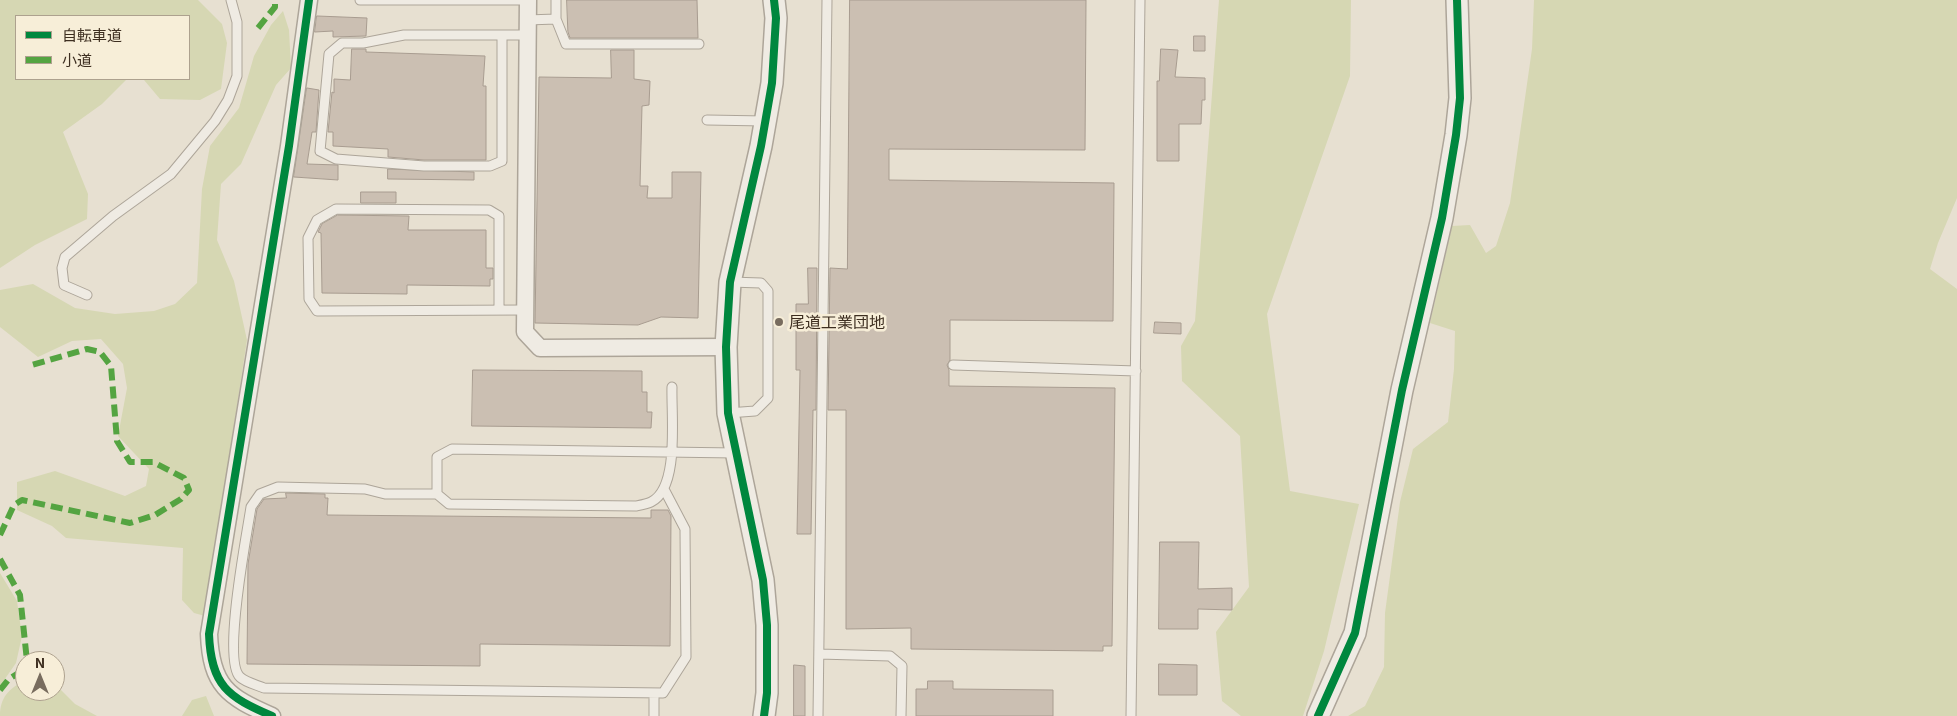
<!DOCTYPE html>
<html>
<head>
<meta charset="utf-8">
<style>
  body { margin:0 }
  #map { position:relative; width:1957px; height:716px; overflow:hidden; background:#e7e0d1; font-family:Georgia,"Noto Sans JP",serif }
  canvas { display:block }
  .legend { position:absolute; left:15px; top:15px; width:175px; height:65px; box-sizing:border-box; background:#f7eed8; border:1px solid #ada18e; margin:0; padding:6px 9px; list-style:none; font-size:15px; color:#3d2e20 }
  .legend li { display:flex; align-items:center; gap:10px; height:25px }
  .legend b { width:25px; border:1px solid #ada18e }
  .north { position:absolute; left:15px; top:651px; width:50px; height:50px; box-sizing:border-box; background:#f7eed8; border:1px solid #ada18e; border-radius:50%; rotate:0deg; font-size:14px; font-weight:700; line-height:20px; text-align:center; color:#3d2e20 }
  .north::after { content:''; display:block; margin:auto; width:18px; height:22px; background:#786c5e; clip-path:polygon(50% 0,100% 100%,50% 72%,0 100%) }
</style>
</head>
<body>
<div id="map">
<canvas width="1957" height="716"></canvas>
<ul class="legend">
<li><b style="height:6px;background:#00873e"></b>自転車道</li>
<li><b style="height:6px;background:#54a441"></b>小道</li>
</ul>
<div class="north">N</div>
</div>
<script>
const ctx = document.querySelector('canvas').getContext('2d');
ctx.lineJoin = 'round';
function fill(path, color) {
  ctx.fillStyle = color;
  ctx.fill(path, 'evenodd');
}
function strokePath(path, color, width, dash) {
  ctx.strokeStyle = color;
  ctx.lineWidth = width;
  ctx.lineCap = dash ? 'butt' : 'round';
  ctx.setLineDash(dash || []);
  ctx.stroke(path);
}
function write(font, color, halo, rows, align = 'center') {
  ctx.font = font + ' Georgia,"Noto Sans JP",serif';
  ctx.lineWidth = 5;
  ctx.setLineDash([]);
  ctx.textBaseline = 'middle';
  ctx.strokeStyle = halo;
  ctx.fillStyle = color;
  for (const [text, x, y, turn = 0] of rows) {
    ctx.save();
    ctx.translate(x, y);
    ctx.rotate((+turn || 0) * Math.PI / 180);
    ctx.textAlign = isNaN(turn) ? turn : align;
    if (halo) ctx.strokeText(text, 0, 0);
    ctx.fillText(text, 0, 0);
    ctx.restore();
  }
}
fill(new Path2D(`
  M 0,0 L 198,0 L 222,24 L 227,43 L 221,89 L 200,100 L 160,99 L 144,80 L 127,79 L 102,104 L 63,132 L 88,194 L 87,219 L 35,245 L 0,268 ZM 189,16 L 189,79 L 16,79 L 16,16 Z
  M 1219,0 L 1351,0 L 1350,76 L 1267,314 L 1290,491 L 1359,504 L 1324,651 L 1303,716 L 1241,716 L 1222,701 L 1216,632 L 1249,587 L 1240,436 L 1182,381 L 1181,346 L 1195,321 Z
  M 1534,0 L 1957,0 L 1957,198 L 1938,243 L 1930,269 L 1957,289 L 1957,716 L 1348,716 L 1365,706 L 1384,667 L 1385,613 L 1400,502 L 1413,449 L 1448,422 L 1454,369 L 1455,331 L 1430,323 L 1452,226 L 1470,225 L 1486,253 L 1496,246 L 1510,203 L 1532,49 Z
  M 283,11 L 289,30 L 291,68 L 276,85 L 241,164 L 221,184 L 217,240 L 234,281 L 247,340 L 205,616 L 194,613 L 182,600 L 183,548 L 66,538 L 52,526 L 17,510 L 17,482 L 55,471 L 125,496 L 146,486 L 149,469 L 118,436 L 127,388 L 123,364 L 101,339 L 72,341 L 38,357 L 0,327 L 0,290 L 33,284 L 75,308 L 115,314 L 154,311 L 175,304 L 197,283 L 202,189 L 210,146 L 239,108 L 254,56 L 271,25 Z
  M 0,573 L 17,601 L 22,636 L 16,663 L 0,686 Z
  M 25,680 L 25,691 L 55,691 L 55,684 L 75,704 L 97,716 L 0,716 C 0,697 9,689 25,680 Z
  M 206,696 L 214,716 L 182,716 L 192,700 Z`), '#d6d7b3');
const building = new Path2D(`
  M 567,0 L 697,0 L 698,38 L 570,38 L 568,32 Z
  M 850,0 L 1086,0 L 1085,150 L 889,149 L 889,180 L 1114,183 L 1113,321 L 950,320 L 950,360 L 947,365 L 949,370 L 949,386 L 1115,388 L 1112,646 L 1103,646 L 1103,651 L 911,649 L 911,628 L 846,629 L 846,410 L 828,410 L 830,268 L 847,269 Z
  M 317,16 L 367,18 L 366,36 L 333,37 L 333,31 L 315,32 Z
  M 1194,36 L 1205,36 L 1205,51 L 1194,51 Z
  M 352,49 L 366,49 L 366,52 L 485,56 L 483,86 L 486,86 L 486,160 L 424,160 L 388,157 L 388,149 L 333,146 L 333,132 L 328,132 L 332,92 L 334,93 L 334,79 L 350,80 Z
  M 1161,49 L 1178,50 L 1175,77 L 1205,78 L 1205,100 L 1202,100 L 1201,124 L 1179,124 L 1179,161 L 1157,161 L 1157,81 L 1159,81 Z
  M 611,50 L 634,50 L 634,79 L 650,81 L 649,105 L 642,106 L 640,186 L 648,186 L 647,198 L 672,198 L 672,172 L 701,172 L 698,318 L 661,317 L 638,325 L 535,323 L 539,77 L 611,78 Z
  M 307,88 L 319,90 L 316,132 L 312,132 L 307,164 L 338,165 L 338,180 L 294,177 Z
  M 388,169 L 474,172 L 474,180 L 388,179 Z
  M 361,192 L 396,192 L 396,203 L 361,203 Z
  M 338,215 L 409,216 L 408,230 L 486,230 L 486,268 L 493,268 L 493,279 L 490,279 L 490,286 L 407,285 L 407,294 L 322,293 L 321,233 L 318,232 L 322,224 Z
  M 808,268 L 817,268 L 816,410 L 813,410 L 811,534 L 797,534 L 800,370 L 796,370 L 796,304 L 808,304 Z
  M 1155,322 L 1181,323 L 1181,334 L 1154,333 Z
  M 473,370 L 642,371 L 642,392 L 647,392 L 647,412 L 652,412 L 651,428 L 472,426 Z
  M 286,493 L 325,494 L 325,498 L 328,498 L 327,515 L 651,518 L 651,510 L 668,510 L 671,516 L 670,646 L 480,644 L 480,666 L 247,664 L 248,564 L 257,509 L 264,499 L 286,498 Z
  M 1160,542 L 1199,542 L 1198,589 L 1232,588 L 1232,610 L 1198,609 L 1198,629 L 1159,629 Z
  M 1159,664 L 1197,665 L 1197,695 L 1159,695 Z
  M 794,665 L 805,666 L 805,716 L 794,716 Z
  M 928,681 L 953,681 L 953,689 L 1053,690 L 1053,716 L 916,716 L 916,689 L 927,689 Z`);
fill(building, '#cbbfb2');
strokePath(building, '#a89c90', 1);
const service = new Path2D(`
  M 360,0 L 528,0
  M 556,0 L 556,19 L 566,44 L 699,44
  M 527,20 L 556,19
  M 502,35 L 502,161 L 490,166 L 424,166 L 336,159 L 320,151 L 329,54 L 342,43 L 363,43 L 404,35 L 527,35
  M 707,120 L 765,121
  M 87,295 L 64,285 L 62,268 L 65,257 L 113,216 L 171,174 L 215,121 L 228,100 L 237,76 L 237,22 L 231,0
  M 499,310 L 499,216 L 489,210 L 336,209 L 317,220 L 308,238 L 309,299 L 317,311 L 525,310
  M 953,365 L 1136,371
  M 672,387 C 671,415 680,488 651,502 C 647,504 641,505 636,506 L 449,504 L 437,494 L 437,457 L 452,449 L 736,453
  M 728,413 L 755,411 L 768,398 L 768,291 L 761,283 L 730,282
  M 437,494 L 385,494 L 365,489 L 278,487 L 260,494 L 251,507 C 247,534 222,660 240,677 C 245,682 257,685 264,688 L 663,693 L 686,657 L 685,529 L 664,489
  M 819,654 L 890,656 L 902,666 L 901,716
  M 654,693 L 654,716
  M 818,716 L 827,0
  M 1131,716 L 1140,0`);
const minor = new Path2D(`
  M 528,0 L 525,332 L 540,348 L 726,347
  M 272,716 C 228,697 211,686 209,634 L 289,146 L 309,0`);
const tertiary = new Path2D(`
  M 764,716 L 767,693 L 767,625 L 763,580 L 728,413 L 726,347 L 730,282 L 761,146 L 772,83 L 776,18 L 774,0
  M 1318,716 L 1355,633 L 1402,390 L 1442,218 L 1456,135 L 1460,98 L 1457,0`);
strokePath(service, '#ada599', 11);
strokePath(minor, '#ada599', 19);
strokePath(tertiary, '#ada599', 24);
strokePath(service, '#efebe3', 9);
strokePath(minor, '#efebe3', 16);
strokePath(tertiary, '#efebe3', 21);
strokePath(new Path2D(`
  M 258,28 L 275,7 L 275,0
  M 0,535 L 14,505 L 22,500 L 130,523 L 155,515 L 181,499 L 189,490 L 184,478 L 153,462 L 130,462 L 117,441 L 111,366 L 100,352 L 87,349 L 32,365
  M 0,559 L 20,595 L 27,661
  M 0,690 L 9,679 L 25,669`), '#54a441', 6, [12, 6]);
strokePath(new Path2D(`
  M 272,716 C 228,697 211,686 209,634 L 289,146 L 309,0
  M 764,716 L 767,693 L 767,625 L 763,580 L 728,413 L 726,347 L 730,282 L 761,146 L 772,83 L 776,18 L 774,0
  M 1318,716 L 1355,633 L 1402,390 L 1442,218 L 1456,135 L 1460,98 L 1457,0`), '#00873e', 8);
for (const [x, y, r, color] of [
  [779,322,5,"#786c5e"]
]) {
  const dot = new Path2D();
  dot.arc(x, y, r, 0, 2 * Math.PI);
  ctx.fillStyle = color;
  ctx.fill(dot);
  strokePath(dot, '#f7eed8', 2);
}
write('16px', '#3d2e20', '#f7eed8', [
  ["尾道工業団地",789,322]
], 'left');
</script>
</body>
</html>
